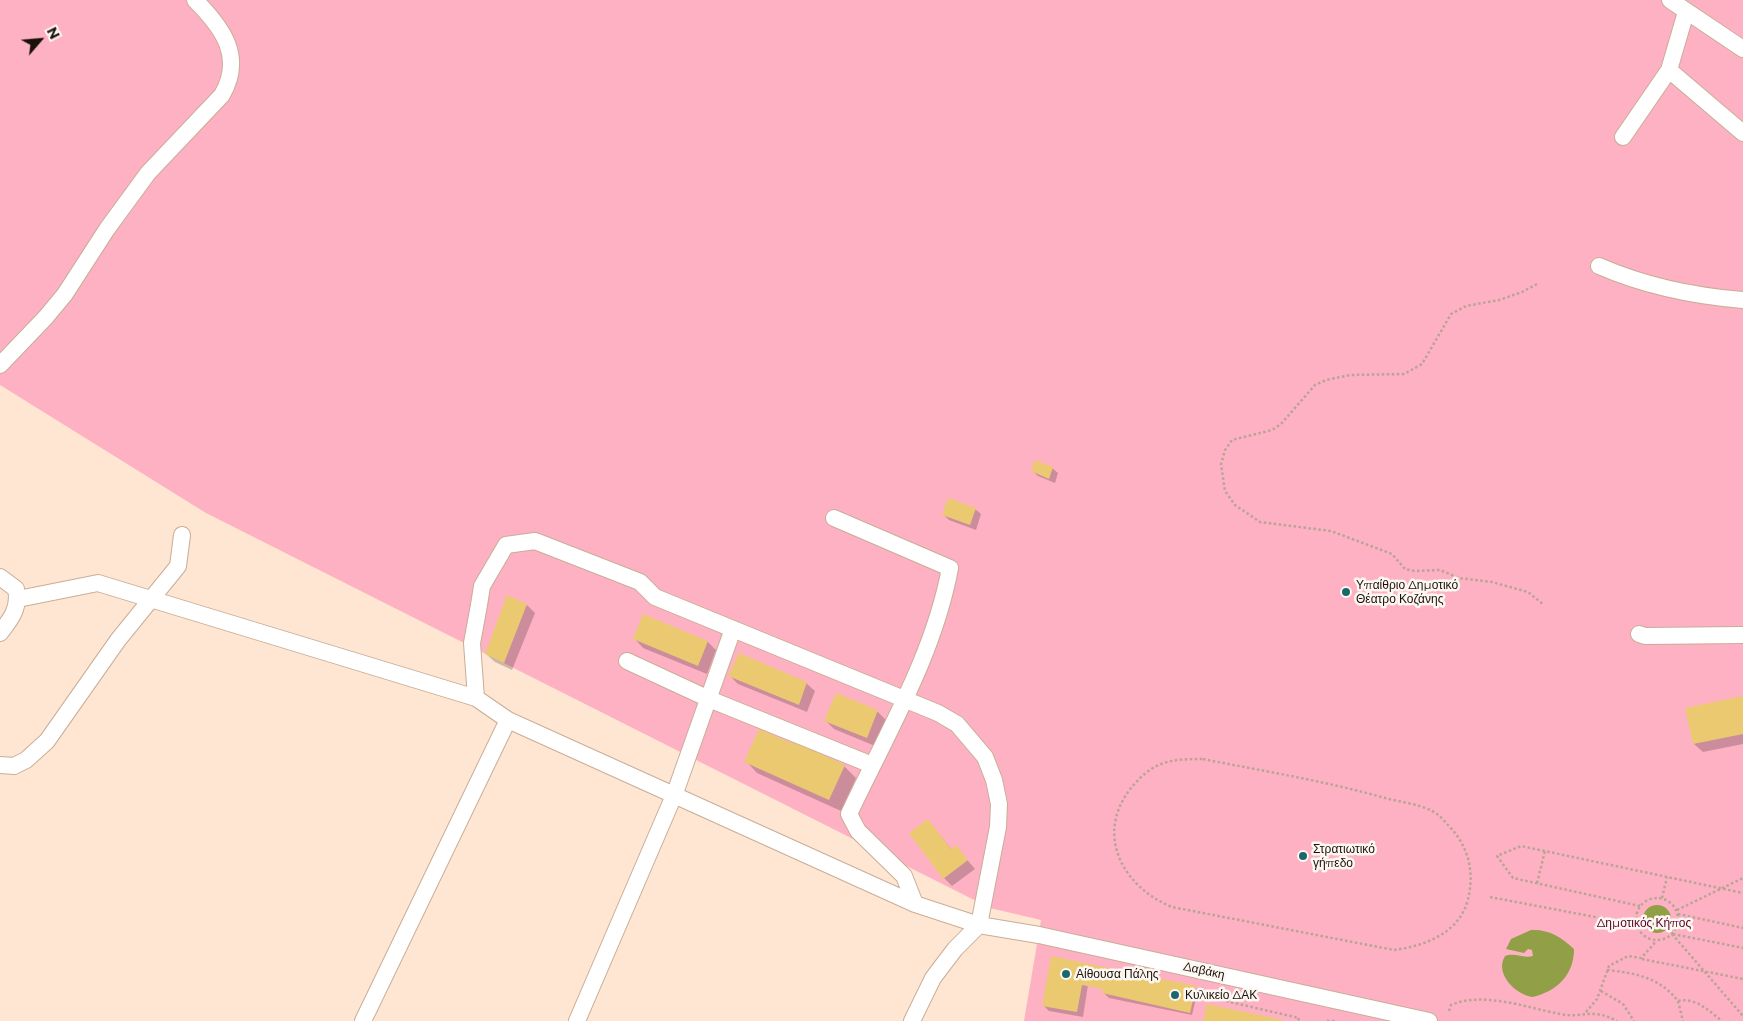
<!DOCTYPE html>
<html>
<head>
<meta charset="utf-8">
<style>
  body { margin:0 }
  #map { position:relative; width:1743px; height:1021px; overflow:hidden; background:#fee6d3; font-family:Montserrat,sans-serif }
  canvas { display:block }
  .north { position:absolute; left:15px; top:15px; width:50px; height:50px; -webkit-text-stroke:4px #fdf7f2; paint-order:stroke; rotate:63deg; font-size:14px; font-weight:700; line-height:20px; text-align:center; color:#1b1109 }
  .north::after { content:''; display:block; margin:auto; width:18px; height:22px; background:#1b1109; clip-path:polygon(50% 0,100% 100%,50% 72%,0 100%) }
</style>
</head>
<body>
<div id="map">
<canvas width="1743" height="1021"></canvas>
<div class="north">N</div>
</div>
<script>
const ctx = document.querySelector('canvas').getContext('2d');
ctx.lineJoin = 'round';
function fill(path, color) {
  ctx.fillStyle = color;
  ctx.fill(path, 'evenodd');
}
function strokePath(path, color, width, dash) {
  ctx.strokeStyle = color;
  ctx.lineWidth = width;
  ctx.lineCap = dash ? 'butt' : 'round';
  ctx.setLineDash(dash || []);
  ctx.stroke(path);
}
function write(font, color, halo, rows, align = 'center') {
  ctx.font = font + ' Montserrat,sans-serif';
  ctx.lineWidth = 5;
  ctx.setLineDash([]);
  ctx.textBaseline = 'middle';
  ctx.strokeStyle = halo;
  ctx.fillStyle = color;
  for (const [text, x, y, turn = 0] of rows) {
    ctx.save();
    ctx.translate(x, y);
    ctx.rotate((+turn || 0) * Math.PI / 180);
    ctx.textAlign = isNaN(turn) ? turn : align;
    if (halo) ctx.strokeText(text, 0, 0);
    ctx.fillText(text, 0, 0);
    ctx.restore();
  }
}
fill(new Path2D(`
  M 0,0 L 1743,0 L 1743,1021 L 1024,1021 L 1041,920 L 990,908 L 206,513 L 0,385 Z`), '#feb1c3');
fill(new Path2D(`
  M1643 919a14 14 0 1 1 28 0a14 14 0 1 1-28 0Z
  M 1531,930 C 1549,929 1561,937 1574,949 C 1574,975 1557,991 1533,997 C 1516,995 1494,974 1505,956 C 1514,952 1525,959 1533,956 L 1532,950 L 1528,949 L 1524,953 L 1506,949 L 1511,939 Z`), '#919f47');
fill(new Path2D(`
  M 1052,468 L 1058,473 L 1055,483 L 1038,476 L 1033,471 Z
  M 975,509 L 981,514 L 976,530 L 949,520 L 944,515 Z
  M 527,605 L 535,613 L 512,670 L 495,662 L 486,654 Z
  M 635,639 L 708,642 L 716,650 L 707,674 L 643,648 Z
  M 729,675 L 806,683 L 815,691 L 807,712 L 738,684 Z
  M 1743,697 L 1743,744 L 1703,752 L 1694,744 Z
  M 877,711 L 886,720 L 875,746 L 834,729 L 826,721 Z
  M 793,745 L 811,747 L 819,755 L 844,766 L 856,778 L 841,811 L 757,773 L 746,761 Z
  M 928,820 L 952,850 L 956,847 L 975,869 L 952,886 L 944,878 Z
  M 1052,957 L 1195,988 L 1198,990 L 1192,1015 L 1109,998 L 1104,993 L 1109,989 L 1088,985 L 1083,1017 L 1049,1011 L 1043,1005 Z`), '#0003');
fill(new Path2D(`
  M 1035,460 L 1053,467 L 1049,479 L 1031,471 Z
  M 948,498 L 976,508 L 970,525 L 942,515 Z
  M 507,595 L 527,604 L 504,663 L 485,654 Z
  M 643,614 L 708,641 L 698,666 L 633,639 Z
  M 739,653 L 807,682 L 799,705 L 728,676 Z
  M 836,693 L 878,710 L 867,738 L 824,721 Z
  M 1743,696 L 1743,734 L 1693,744 L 1685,708 Z
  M 759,729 L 793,744 L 795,738 L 812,745 L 810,749 L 845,765 L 829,800 L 744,762 Z
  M 928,819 L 951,849 L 956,845 L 968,860 L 943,879 L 909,833 Z
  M 1051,956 L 1196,986 L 1190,1013 L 1102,993 L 1103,989 L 1082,985 L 1077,1012 L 1042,1006 Z
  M 1207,1004 L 1283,1020 L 1283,1021 L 1203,1021 Z`), '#ebc971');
const minor = new Path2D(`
  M 1670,0 L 1743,49
  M 1669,70 L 1743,133
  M 1623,137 L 1669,70 L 1686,12
  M 1599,266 C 1645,286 1693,296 1743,300
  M 0,365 L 46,317 L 65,294 L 107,229 L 148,173 L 222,95 C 244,57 223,28 195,0
  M 834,518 L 950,568 C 934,655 886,735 849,814 L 858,831 L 904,876 L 915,904
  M 0,577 L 16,589 C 20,608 11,619 0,633
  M 18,599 L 98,583 L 476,698 L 508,720 L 915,904 L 979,925 L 1039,935 L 1429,1021
  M 1639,634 L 1645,636 L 1743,635
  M 627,661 L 709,699 L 872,765
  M 476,698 L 472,643 L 479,605 L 482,586 L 506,545 L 535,541 L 640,582 L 655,597 L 938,713 L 957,724 L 985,757 L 994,780 L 999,804 L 998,827 L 979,925 L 955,949 L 933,978 L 912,1021
  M 0,765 L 14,766 L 26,760 L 47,741 L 118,640 L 178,566 L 182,535
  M 363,1021 L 508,720
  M 577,1021 L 675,793 L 733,629`);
strokePath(minor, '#c9ad96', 18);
strokePath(new Path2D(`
  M 1537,284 L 1522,292 L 1499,300 L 1466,306 L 1451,314 L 1422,364 L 1404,374 L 1350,375 L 1326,380 L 1315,385 L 1281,424 L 1272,430 L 1232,440 L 1225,450 L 1221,464 L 1225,491 L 1235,505 L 1260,522 L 1331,531 L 1392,554 L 1405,569 L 1415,571 L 1440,570 L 1459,578 L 1492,582 L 1528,592 L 1544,605
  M 1203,759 C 1263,771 1325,781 1385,798 C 1400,802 1419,804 1432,811 C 1439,814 1444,821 1449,826 C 1470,848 1475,875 1467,903 C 1457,934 1424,946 1394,950 L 1172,907 C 1123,887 1094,835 1131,788 C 1140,777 1151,767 1164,763 C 1176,759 1190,759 1203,759 Z
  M 1537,883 L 1545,851
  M 1490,897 L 1637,925
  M1636 919a21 21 0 1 1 42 0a21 21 0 1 1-42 0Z
  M 1662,898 L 1667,877
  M 1640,906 L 1513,878 L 1497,856 L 1521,846 L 1743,893
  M 1677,910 L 1743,878
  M 1678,914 L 1743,928
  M 1672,934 L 1743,1016
  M 1673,934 L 1743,948
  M 1642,959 L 1743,979
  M 1607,970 C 1635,973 1659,977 1678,1001 C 1696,997 1709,1011 1722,1021
  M 1202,987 L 1200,995 L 1299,1018 L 1298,1021
  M 1601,991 L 1623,1004 L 1634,1021
  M 1678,1001 L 1683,1021
  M 1449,1011 L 1451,1005 C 1483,991 1528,1008 1560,1014 C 1583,1019 1591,1007 1617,1021
  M 1586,1012 L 1597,999 L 1609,966 L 1628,956 L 1641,958 L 1654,944 L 1654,940
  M 1327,1021 L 1335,1021`), '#b8a495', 2.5, [2.5, 2.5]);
strokePath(minor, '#fff', 16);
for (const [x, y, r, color] of [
  [1346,592,5,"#1a686d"],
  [1303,856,5,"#1a686d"],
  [1066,974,5,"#1a686d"],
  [1175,995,5,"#1a686d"]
]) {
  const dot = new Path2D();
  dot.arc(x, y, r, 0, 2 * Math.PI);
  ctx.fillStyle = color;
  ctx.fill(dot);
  strokePath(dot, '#fdf7f2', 2);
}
write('12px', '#1b1109', '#fdf7f2', [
  ["Υπαίθριο Δημοτικό",1356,585],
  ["Θέατρο Κοζάνης",1356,599],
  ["Στρατιωτικό",1313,849],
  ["γήπεδο",1313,863],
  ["Αίθουσα Πάλης",1076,974],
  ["Κυλικείο ΔΑΚ",1185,995]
], 'left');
write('12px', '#570327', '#fdf7f2', [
  ["Δημοτικός Κήπος",1644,923]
]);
write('12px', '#1b1109', '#fdf7f2', [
  ["Δαβάκη",1204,971,12]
]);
</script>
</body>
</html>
